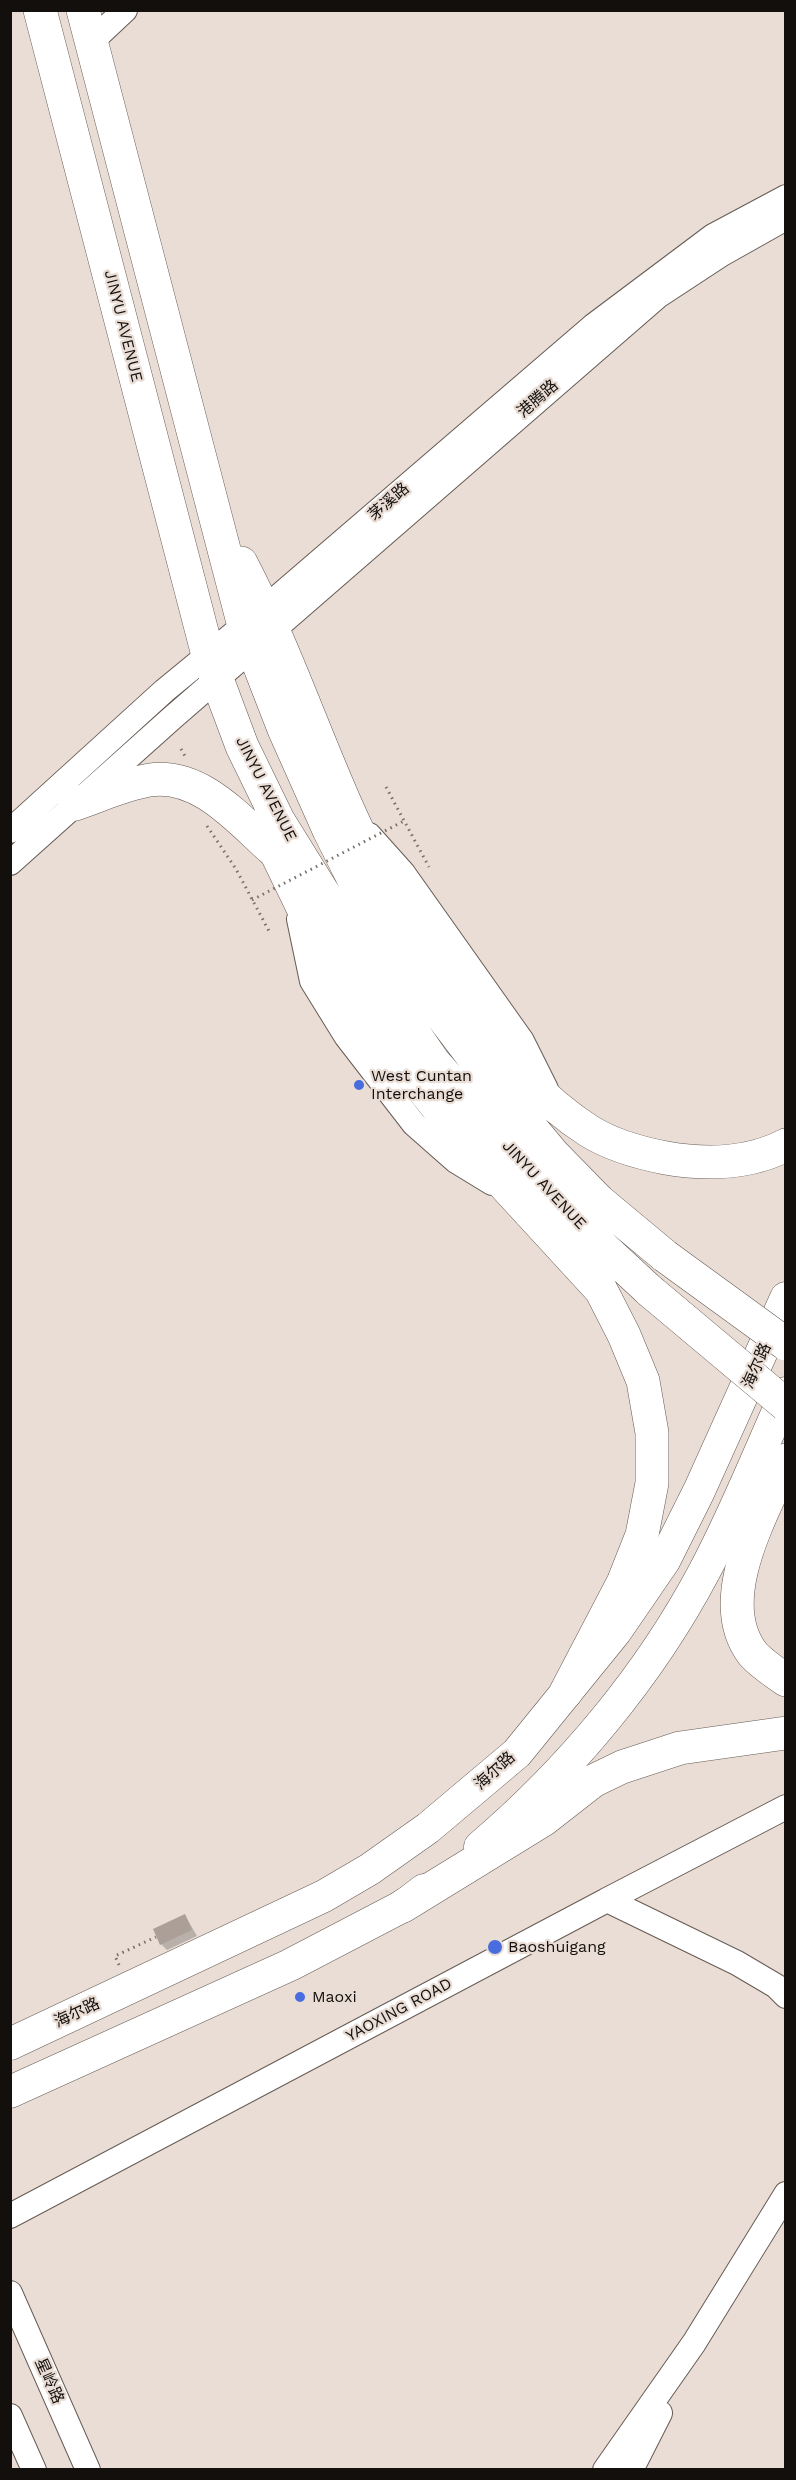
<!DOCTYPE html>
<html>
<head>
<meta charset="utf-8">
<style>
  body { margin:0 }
  #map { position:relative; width:796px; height:2480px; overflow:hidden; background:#e9ddd5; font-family:"Work Sans",sans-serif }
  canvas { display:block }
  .frame { position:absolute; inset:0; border:12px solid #130f0c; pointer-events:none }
</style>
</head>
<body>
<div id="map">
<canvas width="796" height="2480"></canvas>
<div class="frame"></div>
</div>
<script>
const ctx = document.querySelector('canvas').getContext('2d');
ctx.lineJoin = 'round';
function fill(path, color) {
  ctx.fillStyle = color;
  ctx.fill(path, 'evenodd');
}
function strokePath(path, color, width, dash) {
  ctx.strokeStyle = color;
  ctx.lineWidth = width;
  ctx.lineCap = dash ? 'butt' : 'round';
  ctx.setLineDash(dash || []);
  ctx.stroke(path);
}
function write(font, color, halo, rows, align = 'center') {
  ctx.font = font + ' "Work Sans","Noto Sans SC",sans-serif';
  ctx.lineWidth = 4.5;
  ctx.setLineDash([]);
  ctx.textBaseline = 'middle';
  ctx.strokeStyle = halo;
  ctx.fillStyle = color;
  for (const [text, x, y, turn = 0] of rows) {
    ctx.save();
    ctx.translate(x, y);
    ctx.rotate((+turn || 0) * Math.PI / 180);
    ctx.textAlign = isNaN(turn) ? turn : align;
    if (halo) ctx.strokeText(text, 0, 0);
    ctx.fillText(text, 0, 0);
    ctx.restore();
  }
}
fill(new Path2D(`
  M 185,1915 L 197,1936 L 167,1950 L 161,1944 Z`), '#0003');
fill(new Path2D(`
  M 185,1914 L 192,1930 L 160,1945 L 153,1929 Z`), '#ab9f97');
const minor = new Path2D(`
  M 92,41 L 125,10
  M 10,831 L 164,691 L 265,608 L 593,326 L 713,236 L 786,197
  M 369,835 L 403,873 L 522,1041 L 546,1089
  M 10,863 L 172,718 L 658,296 L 722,254 L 786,218
  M 299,919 L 312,981 L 346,1036 L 414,1124 L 456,1161 L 492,1183
  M 607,1900 L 786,1807
  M 10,2216 L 607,1900 L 737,1963 L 776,1986 L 786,1996
  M 10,2293 L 88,2470
  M 10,2416 L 34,2470
  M 605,2470 L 694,2343 L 786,2194
  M 631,2470 L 660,2413`);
const major = new Path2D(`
  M 480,1847 C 569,1771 649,1676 704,1572 C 735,1514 759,1453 786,1393
  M 10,2044 L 324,1896 L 370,1869 L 428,1828 L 517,1753 L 616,1631 L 664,1561 L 699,1491 L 786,1298
  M 10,2092 L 290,1965 L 403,1906 L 424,1890`);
const highway = new Path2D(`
  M 40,10 L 208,655 L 242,746 L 278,820 L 379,983 L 433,1061 L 531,1173 L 595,1240 L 650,1291
  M 83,10 L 244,626 L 284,729 L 329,830 L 362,896 L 417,983 L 483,1070 L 553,1154 L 599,1201 L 665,1256
  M 241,563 C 283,643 312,729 349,812 C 395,916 493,1070 589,1131 C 613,1146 640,1153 666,1158 C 706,1165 749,1164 786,1145
  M 75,804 C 99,796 124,784 150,780 C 201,773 239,820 273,850
  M 270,840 L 319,941 L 368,1020 L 465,1142 L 601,1290 L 624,1335 L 643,1381 L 652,1433 L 652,1483 L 642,1535 L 623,1583 L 566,1692
  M 786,1460 C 763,1513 711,1600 753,1654 C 762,1664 774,1672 786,1680
  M 403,1906 L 543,1820 L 593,1781 L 622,1767 L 680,1748 L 786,1733`);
strokePath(minor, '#665b54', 26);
strokePath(major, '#665b54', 33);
strokePath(highway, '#665b54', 34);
strokePath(new Path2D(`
  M 181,749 L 186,758
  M 386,787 L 429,867
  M 207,826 L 236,869 L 270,933
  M 119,1965 L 115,1956 L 156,1937`), '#776f6a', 3, [1.5, 4.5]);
strokePath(minor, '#fff', 24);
strokePath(major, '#fff', 32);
strokePath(highway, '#fff', 33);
const highwayBridge = new Path2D(`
  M 665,1256 L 786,1344
  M 650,1291 L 786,1405`);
strokePath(highwayBridge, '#665b54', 34, []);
strokePath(new Path2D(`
  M 252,900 L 404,821`), '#776f6a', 3, [1.5, 4.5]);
strokePath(highwayBridge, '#fff', 33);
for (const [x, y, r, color] of [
  [359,1085,6,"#496cdf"],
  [495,1947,8,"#496cdf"],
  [300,1997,6,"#496cdf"]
]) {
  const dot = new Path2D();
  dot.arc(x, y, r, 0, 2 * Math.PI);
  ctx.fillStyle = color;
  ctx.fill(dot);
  strokePath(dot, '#e9ddd5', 2);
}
write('16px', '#130f0c', '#e9ddd5', [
  ["JINYU AVENUE",123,326,76],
  ["港腾路",538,399,-41],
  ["茅溪路",389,502,-41],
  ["JINYU AVENUE",266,789,63],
  ["JINYU AVENUE",544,1185,47],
  ["海尔路",757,1366,-66],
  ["海尔路",495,1771,-42],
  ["YAOXING ROAD",399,2010,-28],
  ["海尔路",77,2013,-25],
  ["星岭路",49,2381,66]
]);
write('16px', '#130f0c', '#e9ddd5', [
  ["West Cuntan",371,1076],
  ["Interchange",371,1094],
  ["Baoshuigang",508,1947],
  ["Maoxi",312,1997]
], 'left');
</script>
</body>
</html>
